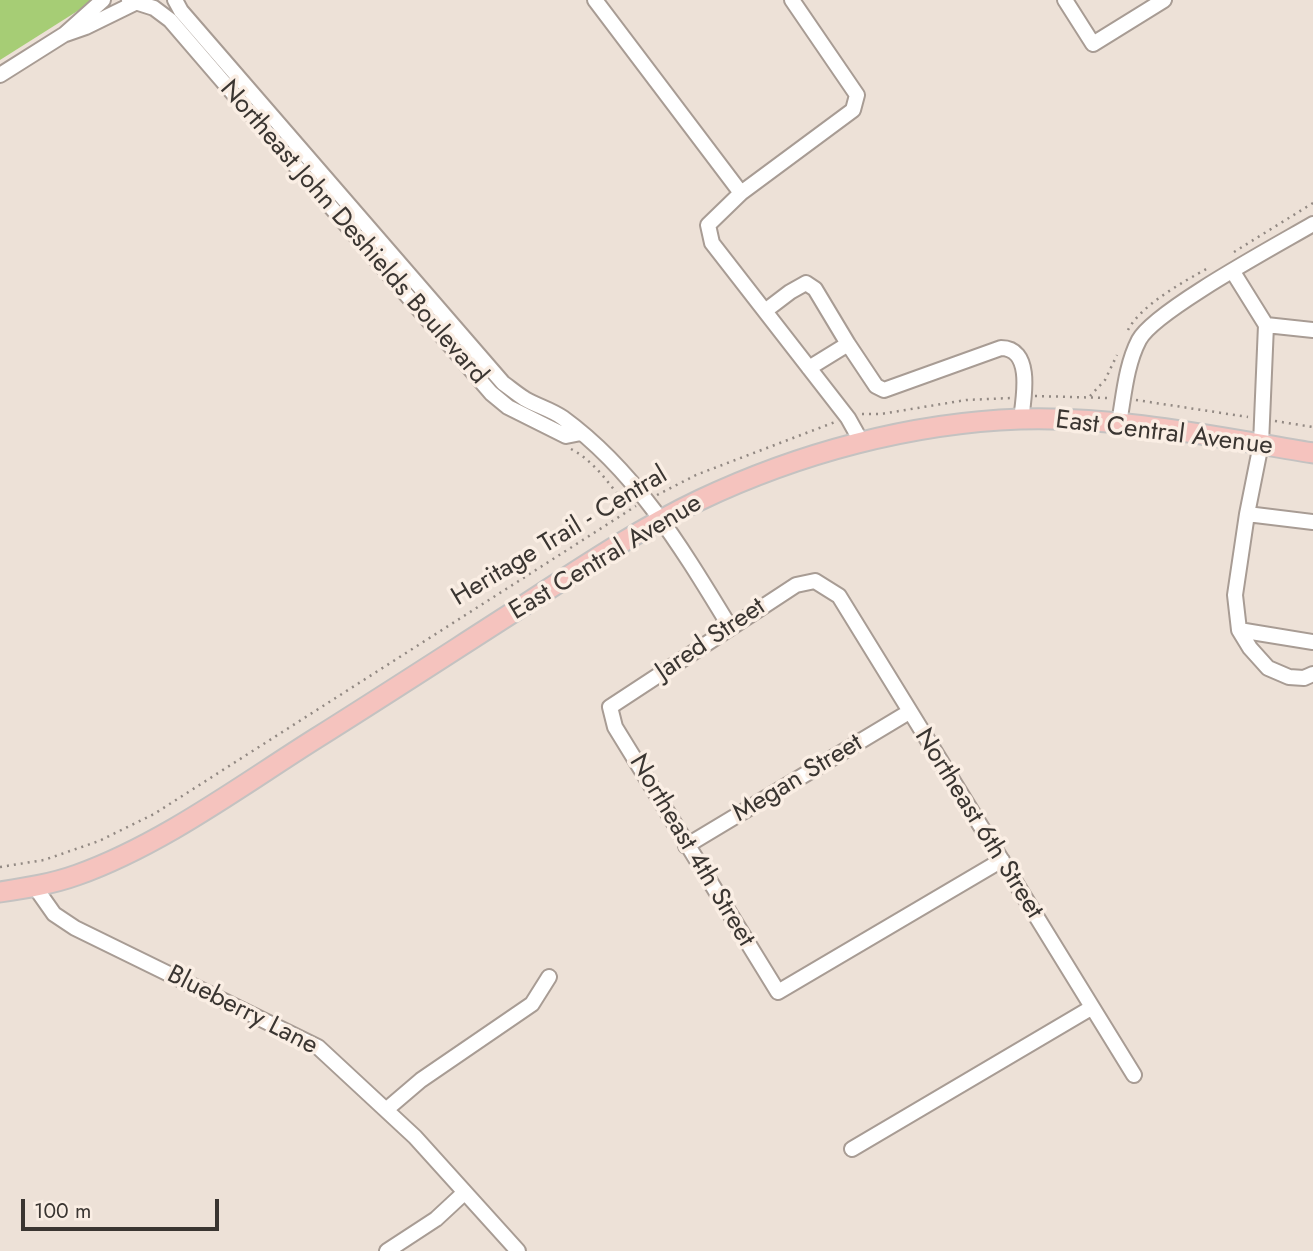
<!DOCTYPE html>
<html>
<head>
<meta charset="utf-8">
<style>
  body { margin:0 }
  #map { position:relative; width:1313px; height:1251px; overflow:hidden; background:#ede1d7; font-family:Jost,sans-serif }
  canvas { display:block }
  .scale { position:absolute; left:21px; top:1199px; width:198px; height:32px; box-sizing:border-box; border:4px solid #3a3531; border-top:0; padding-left:9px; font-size:21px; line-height:24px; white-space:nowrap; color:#3a3531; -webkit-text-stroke:5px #faeee4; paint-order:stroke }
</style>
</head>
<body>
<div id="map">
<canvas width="1313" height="1251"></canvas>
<div class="scale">100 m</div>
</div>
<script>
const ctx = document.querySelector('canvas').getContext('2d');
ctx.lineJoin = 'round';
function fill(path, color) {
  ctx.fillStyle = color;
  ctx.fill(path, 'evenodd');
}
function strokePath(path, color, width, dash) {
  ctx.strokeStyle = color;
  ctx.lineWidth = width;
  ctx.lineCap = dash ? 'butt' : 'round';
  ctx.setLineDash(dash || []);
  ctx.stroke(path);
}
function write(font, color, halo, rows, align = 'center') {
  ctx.font = font + ' Jost,sans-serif';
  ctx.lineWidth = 7;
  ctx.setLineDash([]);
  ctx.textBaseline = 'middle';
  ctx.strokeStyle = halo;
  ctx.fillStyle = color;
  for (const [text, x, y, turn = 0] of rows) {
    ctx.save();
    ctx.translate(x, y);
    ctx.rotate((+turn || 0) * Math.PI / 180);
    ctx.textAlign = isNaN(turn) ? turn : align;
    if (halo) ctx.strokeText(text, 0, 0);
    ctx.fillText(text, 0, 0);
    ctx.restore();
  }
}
fill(new Path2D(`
  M 0,0 L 95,0 L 0,60 Z`), '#a6cd75');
const minor = new Path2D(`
  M 129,0 L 154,8 L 170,20 L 491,393 L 508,407 L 566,436 L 581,433
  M 175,0 L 181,11 L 503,383 C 510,388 517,394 525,399 C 537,406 552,410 563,418 C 637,472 683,550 730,627
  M 595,0 L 741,193
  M 792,0 L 857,95 L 853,110 L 741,193 L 708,225 L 712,243 L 848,418 L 862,443
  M 1065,0 L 1093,44 L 1164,0
  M 66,34 L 86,27 L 135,3
  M 0,75 L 65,34 L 103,0
  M 1233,272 L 1266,325 L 1313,330
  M 765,311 L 790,292 L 806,283 L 815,289 L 848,344
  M 1266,325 L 1261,444 L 1247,514 L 1235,595 L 1239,630 L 1250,648 L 1268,668 L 1289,677 L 1304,678 L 1313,674
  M 809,368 L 848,344 L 876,386 L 884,390 L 1001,348 C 1033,348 1024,397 1021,419
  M 1119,423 C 1124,395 1126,365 1139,340 C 1154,311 1279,244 1313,224
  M 1247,514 L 1313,522
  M 1239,630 L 1313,642
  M 686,846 L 909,712
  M 1002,860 L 778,992 L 615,727 L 610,707 L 796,585 L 815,581 L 839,596 L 1134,1075
  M 35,887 L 54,914 L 75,928 L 318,1047 L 415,1137 L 518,1251
  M 387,1109 L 421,1080 L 532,1004 L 549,977
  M 852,1149 L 1091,1008
  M 387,1251 L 436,1219 L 464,1193`);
const major = new Path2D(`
  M 0,892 C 26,888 52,884 77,875 C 161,845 239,787 315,739 C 382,697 448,654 515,611 C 575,572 635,531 700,500 C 799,453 911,423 1020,419 C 1119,416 1216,437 1313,453`);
strokePath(minor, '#a89c94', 18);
strokePath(major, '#c4c2c1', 23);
strokePath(new Path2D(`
  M 1234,252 L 1313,203
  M 1128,330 C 1141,305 1183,282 1208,268
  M 1035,396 L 1109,398
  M 1090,396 L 1105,380 L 1117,355
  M 1136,400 L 1248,417
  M 862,414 L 881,414 L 966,400 L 1011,398
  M 1275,421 L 1313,427
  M 571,449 C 596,462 612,488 629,509
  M 657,495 L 696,475 L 835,422
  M 0,867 L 44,860 L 99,841 L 154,814 L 636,506`), '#928983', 2.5, [2, 5]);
strokePath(minor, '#fff', 14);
strokePath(major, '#f5c3be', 19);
write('26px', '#3a3531', '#faeee4', [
  ["Northeast John Deshields Boulevard",353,233,49],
  ["East Central Avenue",1164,434,7],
  ["Heritage Trail - Central",560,537,-31],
  ["East Central Avenue",606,558,-31],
  ["Jared Street",711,640,-34],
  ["Megan Street",798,779,-31],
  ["Northeast 6th Street",978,824,58],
  ["Northeast 4th Street",691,851,59],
  ["Blueberry Lane",242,1011,27]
]);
</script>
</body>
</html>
